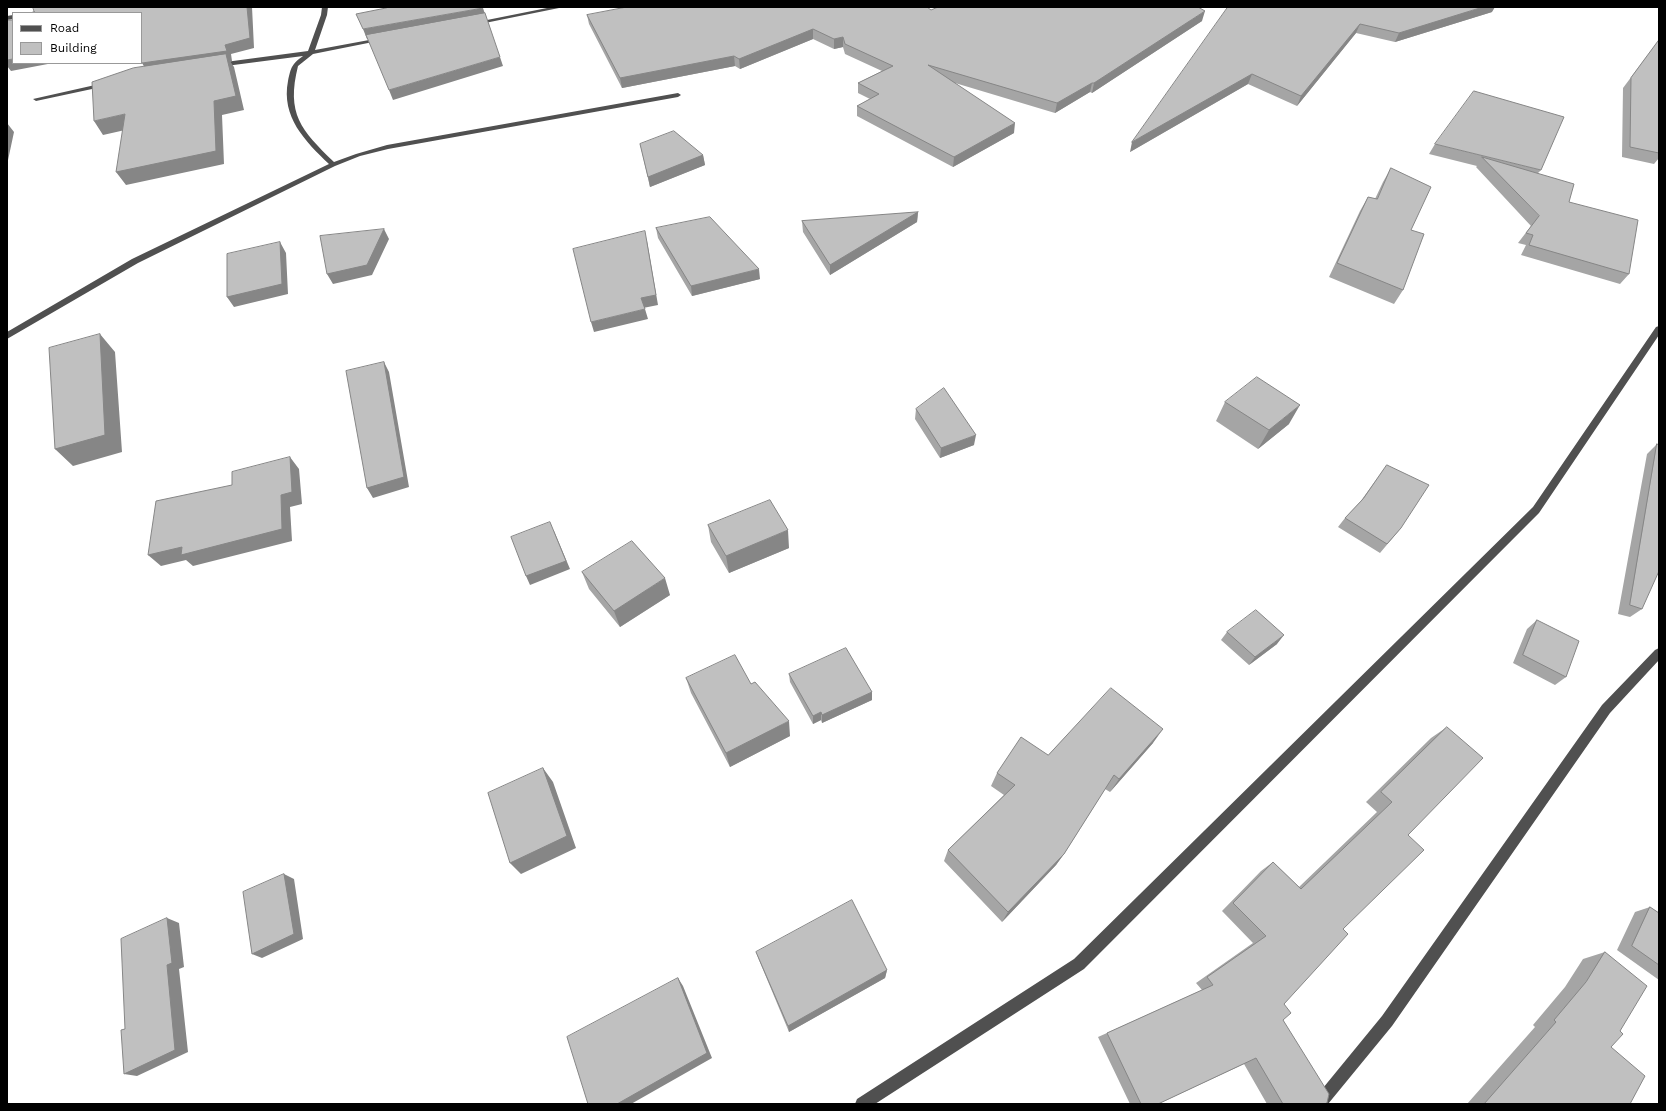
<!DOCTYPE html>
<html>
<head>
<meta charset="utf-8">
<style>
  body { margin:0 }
  #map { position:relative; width:1666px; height:1111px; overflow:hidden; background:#fff; font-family:"Work Sans",sans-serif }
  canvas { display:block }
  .frame { position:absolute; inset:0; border:8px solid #000; pointer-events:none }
  .legend { position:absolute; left:12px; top:12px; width:130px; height:52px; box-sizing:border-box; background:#fff; border:1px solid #999; margin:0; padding:5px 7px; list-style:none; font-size:12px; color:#000 }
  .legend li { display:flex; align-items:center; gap:8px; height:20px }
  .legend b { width:20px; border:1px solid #999 }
</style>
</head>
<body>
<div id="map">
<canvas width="1666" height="1111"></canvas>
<div class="frame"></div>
<ul class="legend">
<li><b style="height:5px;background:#505050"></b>Road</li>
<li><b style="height:11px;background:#c0c0c0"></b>Building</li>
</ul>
</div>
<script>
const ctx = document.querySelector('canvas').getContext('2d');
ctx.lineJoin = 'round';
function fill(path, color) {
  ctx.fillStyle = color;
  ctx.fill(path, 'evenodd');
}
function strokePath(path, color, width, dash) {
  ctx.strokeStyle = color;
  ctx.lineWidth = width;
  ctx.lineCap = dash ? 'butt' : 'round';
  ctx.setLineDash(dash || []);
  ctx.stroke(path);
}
fill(new Path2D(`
  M 51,7 L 62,7 L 39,13 L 28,13 Z
  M 322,7 L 328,7 L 327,15 L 315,50 L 380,38 L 383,40 L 313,54 L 298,66 C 286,114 301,130 334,162 L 356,154 L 387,145 L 678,93 L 681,95 L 678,97 L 388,149 L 360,156 L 335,166 L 138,263 L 7,339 L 7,332 L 132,259 L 329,164 C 305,141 281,117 288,81 C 291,67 292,64 303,56 L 218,67 L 215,65 L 218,63 L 308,51 L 321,15 Z
  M 552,7 L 564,7 L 475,25 L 472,23 Z
  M 13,15 L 13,19 L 7,20 L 7,16 Z
  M 104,83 L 107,85 L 106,86 L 36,101 L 33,99 Z
  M 1659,326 L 1659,335 L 1539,513 L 1084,969 L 875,1104 L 855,1104 L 857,1099 L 1074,959 L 1533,507 L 1656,327 Z
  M 1659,648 L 1659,660 L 1610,713 L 1392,1026 L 1328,1104 L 1312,1104 L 1314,1099 L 1382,1016 L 1602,705 L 1655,650 Z`), '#505050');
fill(new Path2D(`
  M 1228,7 L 1492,12 L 1395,42 L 1356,33 L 1297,106 L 1248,84 L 1130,152 Z
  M 931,10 L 1202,21 L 1092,93 L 1090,92 L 1055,113 L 955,83 L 1014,133 L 953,167 L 857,116 L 857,106 L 870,99 L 858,93 L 858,83 L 882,71 L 845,54 L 843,47 L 834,49 L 813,39 L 740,69 L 735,66 L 622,88 L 589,24 L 587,15 Z
  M 1659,40 L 1659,158 L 1654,164 L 1622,157 L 1623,88 Z
  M 640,144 L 703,155 L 705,165 L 650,187 Z
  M 1435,144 L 1541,170 L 1538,173 L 1569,202 L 1629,274 L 1620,284 L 1521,255 L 1526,245 L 1518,243 L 1531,226 L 1476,167 L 1477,166 L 1429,154 Z
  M 1391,168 L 1411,230 L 1403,290 L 1394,304 L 1329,277 L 1360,211 L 1368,197 L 1375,199 L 1383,182 Z
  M 918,212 L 917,222 L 830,275 L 803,232 L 802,221 Z
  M 656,228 L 760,279 L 692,296 L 658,238 Z
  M 1225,402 L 1289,424 L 1258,449 L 1216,421 Z
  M 916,409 L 974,445 L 940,458 L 915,419 Z
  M 1657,444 L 1642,609 L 1630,617 L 1618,614 L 1647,454 Z
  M 1387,465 L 1401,528 L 1380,553 L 1338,527 L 1345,518 L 1360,502 Z
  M 708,525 L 789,548 L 729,573 L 711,542 Z
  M 582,572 L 670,595 L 620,627 L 589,589 Z
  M 1537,620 L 1566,677 L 1555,685 L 1513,663 L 1527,629 Z
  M 1227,632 L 1277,644 L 1249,665 L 1221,640 Z
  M 789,674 L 872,692 L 872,700 L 822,723 L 821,720 L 813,724 L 790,682 Z
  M 686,678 L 751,684 L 790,736 L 730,767 L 691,693 Z
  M 1447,727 L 1408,835 L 1343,929 L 1284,1004 L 1283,1020 L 1324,1104 L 1267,1104 L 1244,1064 L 1158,1104 L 1130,1104 L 1098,1037 L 1107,1033 L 1202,990 L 1196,983 L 1253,943 L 1222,911 L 1261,871 L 1273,862 L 1299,887 L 1377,812 L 1366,802 L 1431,738 Z
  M 1153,743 L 1110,792 L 1105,789 L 1064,854 L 1056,865 L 1002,922 L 944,861 L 948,850 L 1004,795 L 991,786 L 997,773 L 1048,755 Z
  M 1650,907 L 1659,913 L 1659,980 L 1617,950 L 1635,912 Z
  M 756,952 L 887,970 L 885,978 L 789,1032 L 759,960 Z
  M 1605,952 L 1620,1031 L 1611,1047 L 1630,1104 L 1467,1104 L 1535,1027 L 1533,1025 L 1565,987 L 1583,959 Z`), '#a5a5a5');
fill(new Path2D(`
  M 247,7 L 252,7 L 254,48 L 231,54 L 232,61 L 230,61 L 234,67 L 244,110 L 222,115 L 224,164 L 126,185 L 116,172 L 148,73 L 142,63 L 225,45 Z
  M 1483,7 L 1495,7 L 1492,12 L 1395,42 L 1399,33 Z
  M 483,8 L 486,17 L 367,39 L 363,29 Z
  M 1205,11 L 1202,21 L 1092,93 L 1094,83 Z
  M 1360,24 L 1356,33 L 1297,106 L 1301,96 Z
  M 813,29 L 813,39 L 740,69 L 739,59 Z
  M 843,37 L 843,47 L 834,49 L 834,39 Z
  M 734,56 L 735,66 L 622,88 L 620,78 Z
  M 500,57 L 503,66 L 393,100 L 389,90 Z
  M 13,59 L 13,63 L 53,63 L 11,71 L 7,66 L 7,60 Z
  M 1252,74 L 1248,84 L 1130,152 L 1132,142 Z
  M 1092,83 L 1090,92 L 1055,113 L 1057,103 Z
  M 125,114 L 134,128 L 103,135 L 94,121 Z
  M 7,123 L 14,132 L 7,165 Z
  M 1015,123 L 1014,133 L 953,167 L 954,157 Z
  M 703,155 L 705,165 L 650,187 L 648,177 Z
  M 918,212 L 917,222 L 830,275 L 830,265 Z
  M 384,229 L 389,239 L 372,275 L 333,284 L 327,274 Z
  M 647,241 L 658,305 L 643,308 L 641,298 Z
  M 280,242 L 286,253 L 288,294 L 234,307 L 227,297 Z
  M 759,269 L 760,279 L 692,296 L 691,286 Z
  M 645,309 L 648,319 L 594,332 L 591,322 Z
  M 100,334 L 115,352 L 122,452 L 73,466 L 55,449 Z
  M 384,362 L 389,372 L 409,487 L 373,498 L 367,488 Z
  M 1300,405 L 1289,424 L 1258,449 L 1269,430 Z
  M 976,435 L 974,445 L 940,458 L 941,448 Z
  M 290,457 L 299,469 L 302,504 L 290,507 L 292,541 L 193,566 L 186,560 L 161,566 L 148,555 L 281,495 Z
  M 788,530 L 789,548 L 729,573 L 726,556 Z
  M 554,531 L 570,569 L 530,585 L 526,576 Z
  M 665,578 L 670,595 L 620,627 L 614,611 Z
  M 1284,635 L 1277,644 L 1249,665 L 1255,657 Z
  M 872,692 L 872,700 L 822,723 L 822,715 Z
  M 821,712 L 821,720 L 813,724 L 813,716 Z
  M 789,721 L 790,736 L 730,767 L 726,753 Z
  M 1163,729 L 1153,743 L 1110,792 L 1119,779 Z
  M 543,768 L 553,782 L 576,848 L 521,874 L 510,863 Z
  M 1064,854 L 1056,865 L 1002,922 L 1008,912 Z
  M 284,874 L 294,879 L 303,939 L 262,958 L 252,954 Z
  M 167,918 L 179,923 L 184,967 L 179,969 L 188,1052 L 137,1076 L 124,1074 L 167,965 Z
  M 887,970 L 885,978 L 789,1032 L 788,1026 Z
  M 678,978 L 683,986 L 712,1058 L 631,1104 L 617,1104 Z`), '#868686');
const building = new Path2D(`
  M 33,7 L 247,7 L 250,38 L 225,45 L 227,51 L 142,63 L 141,61 L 141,13 L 35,13 Z
  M 385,7 L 483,7 L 483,8 L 363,29 L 356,14 L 386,8 Z
  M 627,7 L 927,7 L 931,10 L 938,7 L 1198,7 L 1205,11 L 1094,83 L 1092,83 L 1057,103 L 928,65 L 1015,123 L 954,157 L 857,106 L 879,94 L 858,83 L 893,66 L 845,44 L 843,37 L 834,39 L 813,29 L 739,59 L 734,56 L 620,78 L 587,15 Z
  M 1228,7 L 1483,7 L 1399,33 L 1360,24 L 1301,96 L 1252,74 L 1132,142 Z
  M 485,13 L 500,57 L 389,90 L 366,35 Z
  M 7,20 L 13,20 L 13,59 L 7,60 Z
  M 1659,40 L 1659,153 L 1630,147 L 1631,78 Z
  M 226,54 L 236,96 L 214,101 L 216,151 L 116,172 L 125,114 L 94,121 L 92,82 L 133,68 Z
  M 1474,91 L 1564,117 L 1541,170 L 1435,144 Z
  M 674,131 L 703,155 L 648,177 L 640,144 Z
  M 1482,157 L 1574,184 L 1569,202 L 1638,220 L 1629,274 L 1529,245 L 1533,235 L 1526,233 L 1539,216 Z
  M 1391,168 L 1431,187 L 1411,230 L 1424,234 L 1403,290 L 1337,263 L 1368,197 L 1377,199 Z
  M 918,212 L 830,265 L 802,221 Z
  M 710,217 L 759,269 L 691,286 L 656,228 Z
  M 384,229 L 367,265 L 327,274 L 320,236 Z
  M 645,231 L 656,295 L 641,298 L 645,309 L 591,322 L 573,249 Z
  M 280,242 L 282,284 L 227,297 L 227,254 Z
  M 100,334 L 105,435 L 55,449 L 49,348 Z
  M 384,362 L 404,477 L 367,488 L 346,371 Z
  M 1257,377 L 1300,405 L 1269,430 L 1225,402 Z
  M 944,388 L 976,435 L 941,448 L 916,409 Z
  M 1657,444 L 1659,445 L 1659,571 L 1642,609 L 1630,605 Z
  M 290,457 L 292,492 L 281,495 L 282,529 L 181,555 L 182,547 L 148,555 L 156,501 L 232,485 L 232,472 Z
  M 1387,465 L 1429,485 L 1401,528 L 1387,544 L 1345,518 L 1363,499 Z
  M 770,500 L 788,530 L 726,556 L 708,525 Z
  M 550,522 L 566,561 L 526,576 L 511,537 Z
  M 632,541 L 665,578 L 614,611 L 582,572 Z
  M 1256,610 L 1284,635 L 1255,657 L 1227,632 Z
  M 1537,620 L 1579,641 L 1566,677 L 1523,655 Z
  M 846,648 L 872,692 L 822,715 L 821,712 L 813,716 L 789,674 Z
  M 735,655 L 751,684 L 755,682 L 789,721 L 726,753 L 686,678 Z
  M 1111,688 L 1163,729 L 1119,779 L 1114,775 L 1064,854 L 1008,912 L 948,850 L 1015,785 L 997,773 L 1021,737 L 1048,755 Z
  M 1447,727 L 1483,758 L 1408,835 L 1424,850 L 1343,929 L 1348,934 L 1284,1004 L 1291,1013 L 1283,1020 L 1329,1094 L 1327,1103 L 1324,1104 L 1283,1104 L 1256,1058 L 1158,1104 L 1141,1104 L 1107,1033 L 1213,985 L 1207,977 L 1266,936 L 1233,903 L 1273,862 L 1301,889 L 1392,802 L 1381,792 Z
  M 543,768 L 567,836 L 510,863 L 488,793 Z
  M 284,874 L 294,934 L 252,954 L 243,892 Z
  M 852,900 L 887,970 L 788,1026 L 756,952 Z
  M 1650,907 L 1659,913 L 1659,965 L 1632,946 Z
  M 167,918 L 172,963 L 167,965 L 175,1050 L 124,1074 L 121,1030 L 125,1029 L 121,939 Z
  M 1605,952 L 1647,986 L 1620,1031 L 1623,1034 L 1611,1047 L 1645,1076 L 1630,1104 L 1484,1104 L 1556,1022 L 1554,1020 L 1586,982 Z
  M 678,978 L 707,1053 L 617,1104 L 588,1104 L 567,1037 Z`);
fill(building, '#c0c0c0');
strokePath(building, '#868686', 1);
</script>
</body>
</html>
